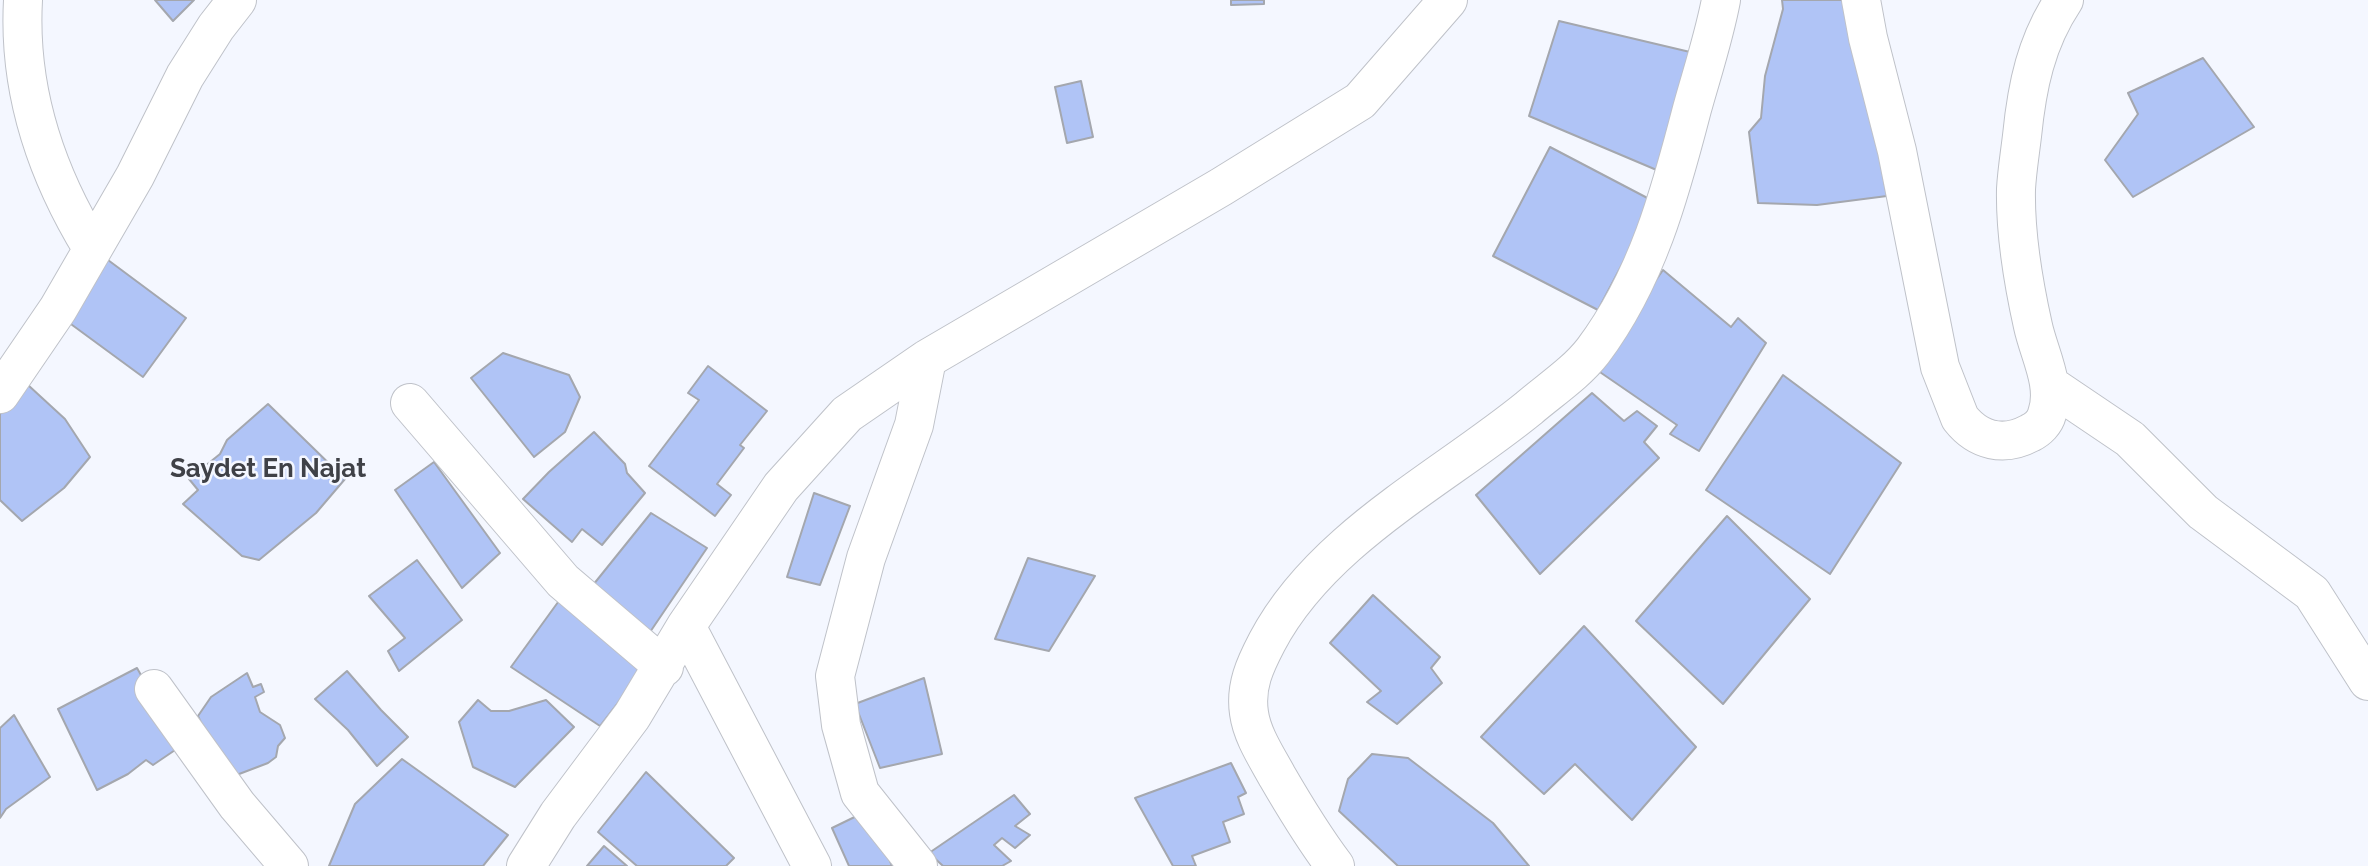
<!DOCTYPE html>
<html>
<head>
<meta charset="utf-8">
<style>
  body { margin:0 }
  canvas { display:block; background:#f4f7ff }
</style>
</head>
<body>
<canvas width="2368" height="866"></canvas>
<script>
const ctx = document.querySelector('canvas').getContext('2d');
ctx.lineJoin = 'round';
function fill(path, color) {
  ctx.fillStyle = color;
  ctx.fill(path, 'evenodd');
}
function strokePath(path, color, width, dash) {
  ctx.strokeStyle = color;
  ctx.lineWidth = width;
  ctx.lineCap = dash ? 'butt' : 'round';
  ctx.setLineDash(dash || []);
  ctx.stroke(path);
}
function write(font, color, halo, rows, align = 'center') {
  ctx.font = font + ' Raleway,sans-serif';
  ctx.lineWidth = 5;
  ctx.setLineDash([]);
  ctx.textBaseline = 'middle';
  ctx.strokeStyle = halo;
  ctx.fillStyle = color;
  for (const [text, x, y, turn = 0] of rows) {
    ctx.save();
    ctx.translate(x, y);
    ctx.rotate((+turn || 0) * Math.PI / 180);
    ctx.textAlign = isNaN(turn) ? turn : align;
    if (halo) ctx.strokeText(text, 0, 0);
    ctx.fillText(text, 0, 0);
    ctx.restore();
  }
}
const building = new Path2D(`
  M 155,0 L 194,0 L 173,21 Z
  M 1231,0 L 1264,0 L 1264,4 L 1231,5 Z
  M 1782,0 L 1850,0 L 1887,196 L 1817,205 L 1758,203 L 1749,132 L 1761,118 L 1765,76 L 1783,9 Z
  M 1559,21 L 1690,52 L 1659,171 L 1529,116 Z
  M 2203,58 L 2254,127 L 2133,197 L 2105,160 L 2138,114 L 2128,93 Z
  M 1081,81 L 1093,137 L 1067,143 L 1055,87 Z
  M 1550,147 L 1655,202 L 1598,310 L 1493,256 Z
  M 108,260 L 186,318 L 143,377 L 64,319 Z
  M 1663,270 L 1731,327 L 1738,318 L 1766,343 L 1699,451 L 1670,434 L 1677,425 L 1594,368 Z
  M 503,353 L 569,375 L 580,397 L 565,432 L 534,457 L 471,378 Z
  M 708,366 L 767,411 L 740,445 L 744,448 L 717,484 L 731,495 L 715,516 L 649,466 L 699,400 L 688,393 Z
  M 1783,375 L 1901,463 L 1830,574 L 1706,490 Z
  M 28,385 L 65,419 L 90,457 L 64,488 L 22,521 L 0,500 L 0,414 Z
  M 1592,393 L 1624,421 L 1637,411 L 1657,426 L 1644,442 L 1659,458 L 1540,574 L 1476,495 Z
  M 268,404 L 345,479 L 316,513 L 259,560 L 242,556 L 183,504 L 198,490 L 189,479 L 220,454 L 227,440 Z
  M 594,432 L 625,464 L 627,473 L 645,493 L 602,545 L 582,529 L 572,542 L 523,499 L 549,472 Z
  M 434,462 L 500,553 L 462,588 L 395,490 Z
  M 814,493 L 850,506 L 820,585 L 787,577 Z
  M 651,513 L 707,548 L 646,638 L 589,590 Z
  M 1727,516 L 1810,599 L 1723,704 L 1636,621 Z
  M 1028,558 L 1095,576 L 1049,651 L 995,639 Z
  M 417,560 L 462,620 L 399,671 L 388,651 L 405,638 L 369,596 Z
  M 1373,595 L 1440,657 L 1431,668 L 1442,683 L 1397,724 L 1367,702 L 1381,691 L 1330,643 Z
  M 561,598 L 651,660 L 600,726 L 511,667 Z
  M 1584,626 L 1696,747 L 1632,820 L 1575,764 L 1544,794 L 1481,737 Z
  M 137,668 L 181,746 L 153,765 L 146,760 L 128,774 L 97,790 L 58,709 Z
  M 347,671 L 381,710 L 408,737 L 377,766 L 348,730 L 315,699 Z
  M 247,673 L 253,687 L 261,684 L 264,692 L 255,697 L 260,712 L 280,725 L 285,738 L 278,746 L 276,757 L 268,763 L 226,779 L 198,716 L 211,697 Z
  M 924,678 L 942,754 L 880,768 L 855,704 Z
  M 478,700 L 491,711 L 509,711 L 546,700 L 574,727 L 515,787 L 473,767 L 459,722 Z
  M 14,715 L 50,777 L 6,809 L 0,818 L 0,728 Z
  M 1372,754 L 1408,758 L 1493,823 L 1529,866 L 1398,866 L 1339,811 L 1348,779 Z
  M 402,759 L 508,835 L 483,866 L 329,866 L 355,804 Z
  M 1231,763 L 1246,793 L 1238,797 L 1244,814 L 1223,822 L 1230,842 L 1192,856 L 1196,866 L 1173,866 L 1135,798 Z
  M 646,772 L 734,858 L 726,866 L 637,866 L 598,832 Z
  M 1014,795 L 1030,814 L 1015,826 L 1030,835 L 1015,848 L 1002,838 L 994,845 L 1011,861 L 1002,866 L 943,866 L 929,853 Z
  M 869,810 L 892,866 L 849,866 L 832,828 Z
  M 604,846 L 627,866 L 587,866 Z`);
fill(building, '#b0c4f6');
strokePath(building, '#a4a7ae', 2);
const minor = new Path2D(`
  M 23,0 C 18,89 46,173 92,248
  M 1861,0 L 1868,38 L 1897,151 L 1940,367 L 1960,418 C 1978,441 2004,447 2030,433 C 2038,429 2045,422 2047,414 C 2057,385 2039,354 2033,326 C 2023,281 2015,235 2016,189 C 2017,171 2020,153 2022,136 C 2027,86 2036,42 2064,0
  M 2050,385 L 2130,439 L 2203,512 L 2312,593 L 2368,681
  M 0,394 L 58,309 L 135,176 L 185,76 L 216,27 L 237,0
  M 410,403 L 563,581 L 664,667
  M 686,626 L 812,866
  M 154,689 L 237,805 L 289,866
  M 526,866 L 558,815 L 632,716 L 686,626 L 781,487 L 847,414 L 927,359 L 1221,187 L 1360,101 L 1448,0
  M 918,866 L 860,793 L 841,725 L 835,676 L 866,558 L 914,425 L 927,359
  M 1335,866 C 1313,837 1295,807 1277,776 C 1266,756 1252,735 1249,713 C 1245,686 1255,665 1267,642 C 1321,539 1442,479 1529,408 C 1550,390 1576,373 1593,351 C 1647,279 1670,194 1692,109 C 1702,73 1714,37 1721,0`);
strokePath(minor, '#bfc2c9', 40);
strokePath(minor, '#fff', 38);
write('bold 26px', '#3f4147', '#f4f7ff', [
  ["Saydet En Najat",268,469]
]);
</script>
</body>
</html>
